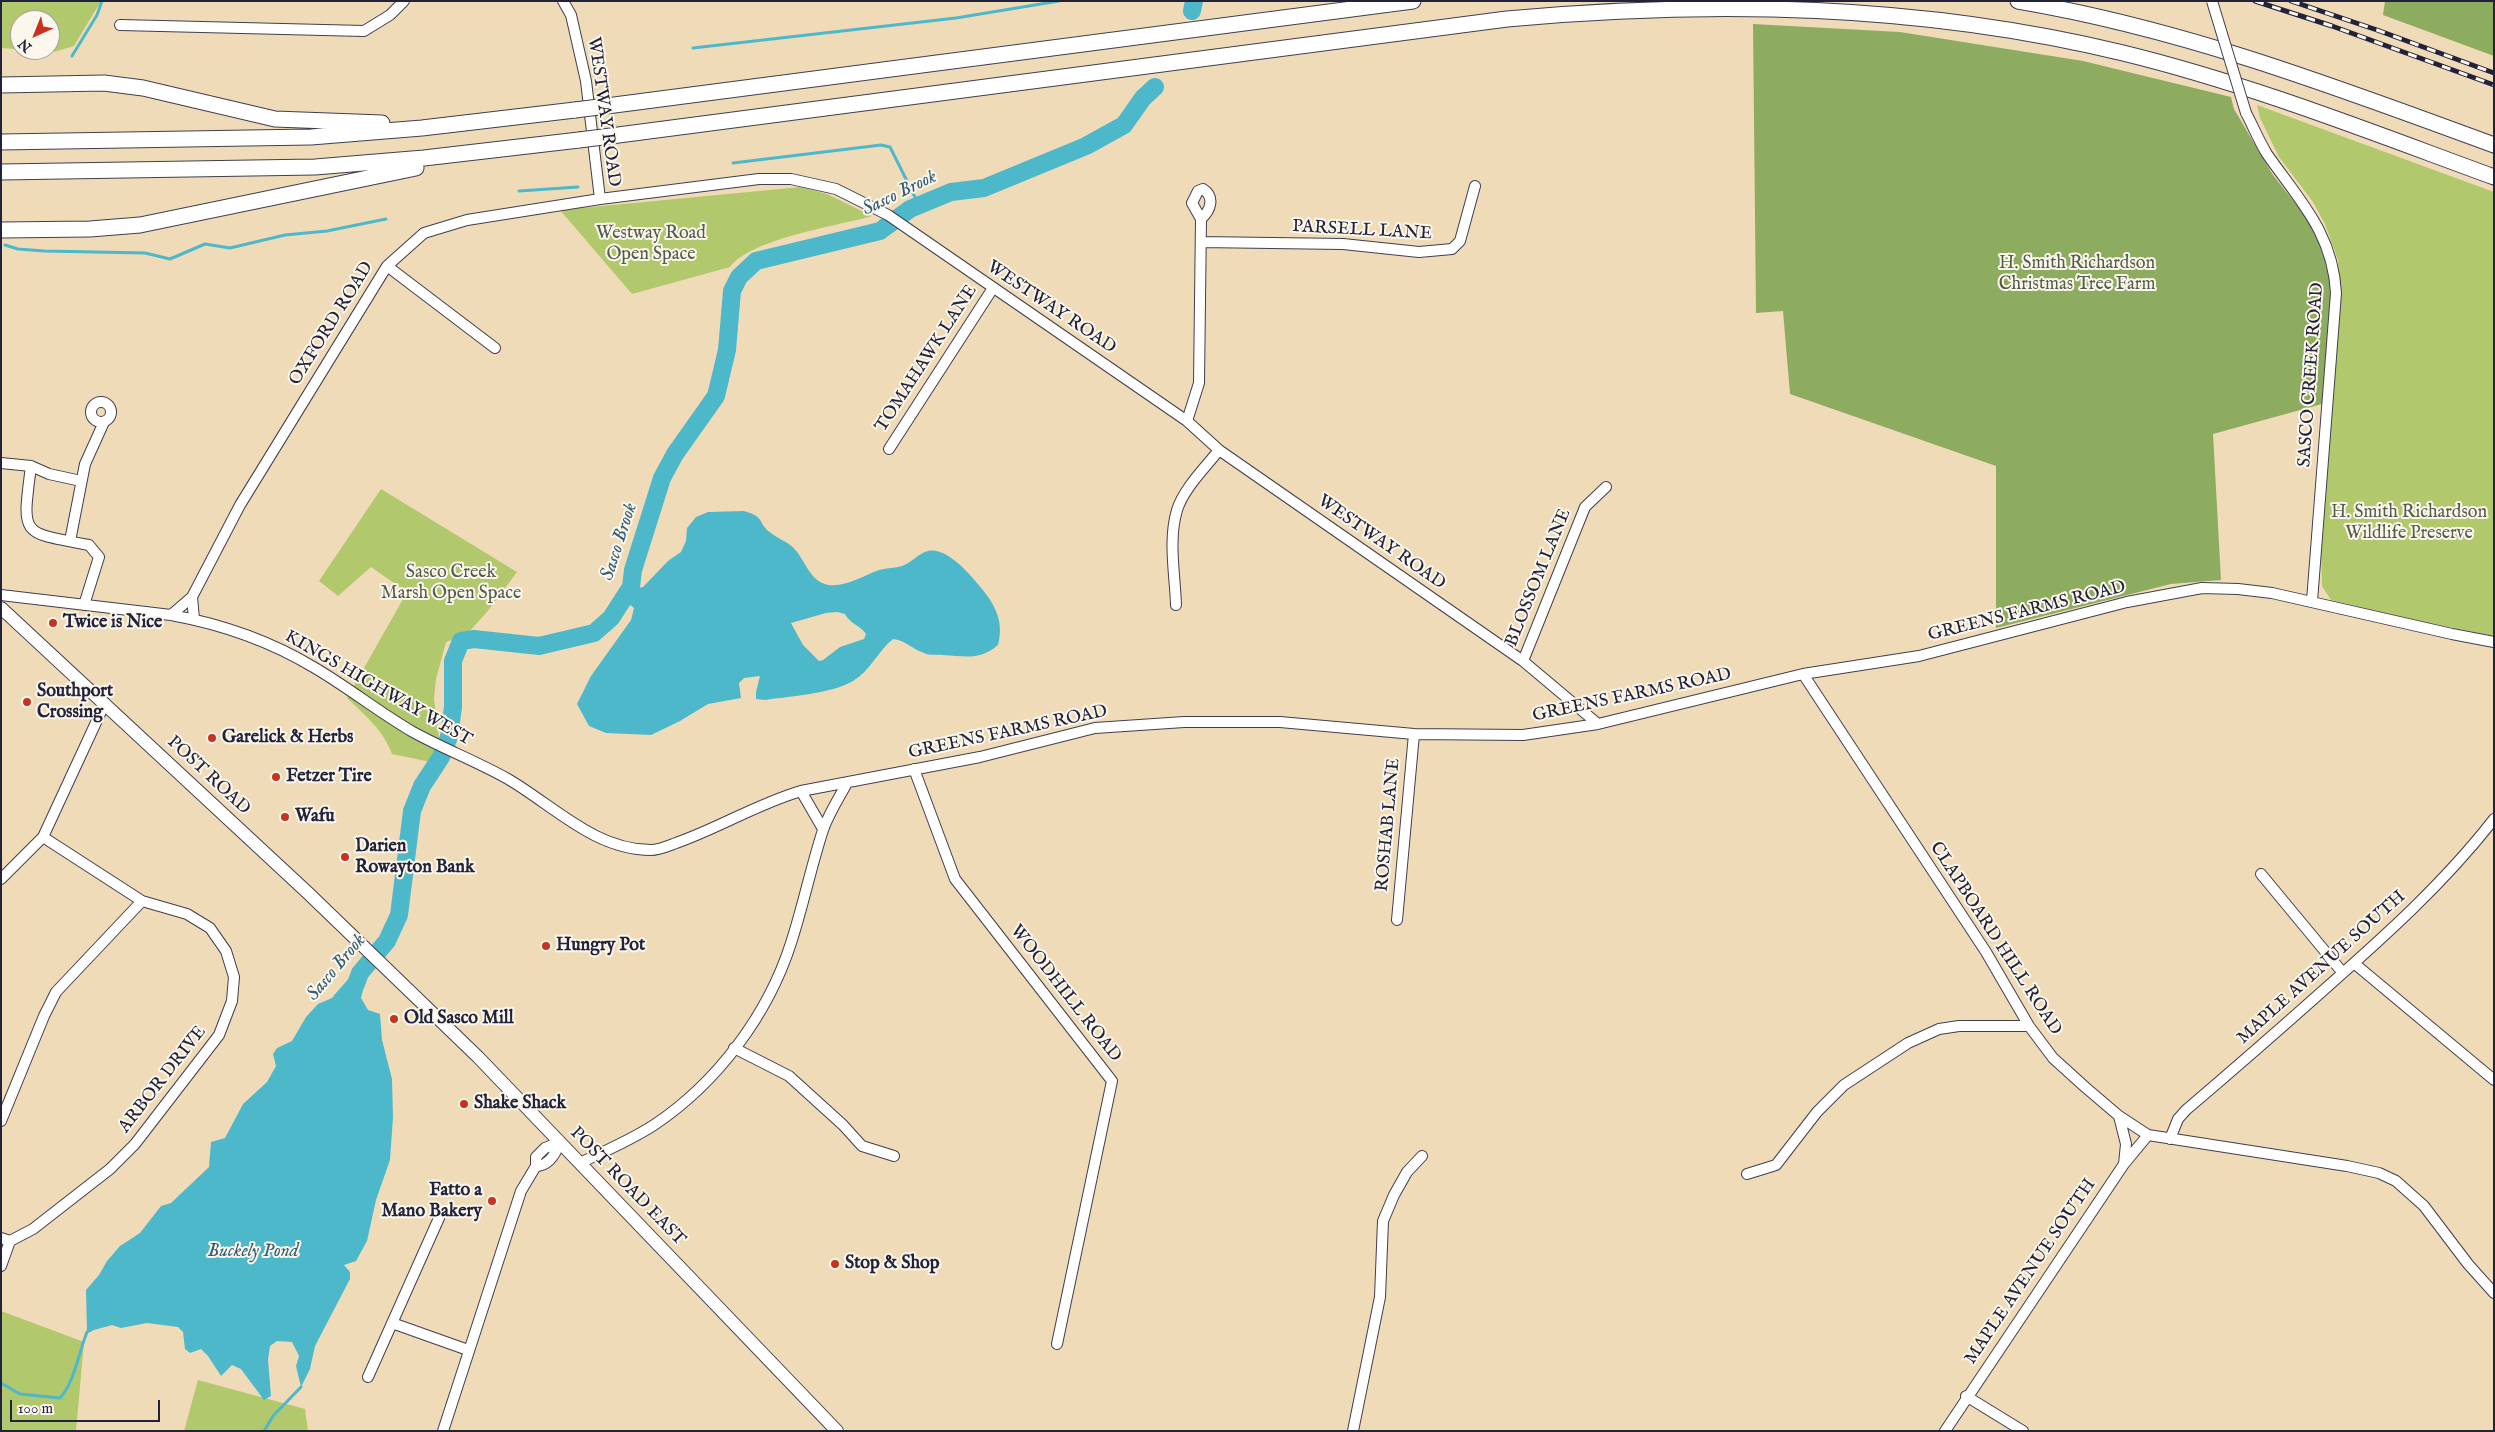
<!DOCTYPE html>
<html>
<head>
<meta charset="utf-8">
<style>
  body { margin:0 }
  #map { position:relative; width:2495px; height:1432px; overflow:hidden; background:#f0dbb9; font-family:"IM FELL English",serif }
  canvas { display:block }
  .frame { position:absolute; inset:0; border:2px solid #22223b; pointer-events:none }
  .north { position:absolute; left:10px; top:10px; width:50px; height:50px; box-sizing:border-box; background:#fbf7ec; border:1px solid #a4a2a5; border-radius:50%; rotate:224deg; font-size:14px; font-weight:700; line-height:20px; text-align:center; color:#22223b }
  .north::after { content:''; display:block; margin:auto; width:18px; height:22px; background:#c8321e; clip-path:polygon(50% 0,100% 100%,50% 72%,0 100%) }
  .scale { position:absolute; left:10px; top:1400px; width:150px; height:22px; box-sizing:border-box; border:2px solid #22223b; border-top:0; padding-left:6px; font-size:15px; line-height:18px; white-space:nowrap; color:#22223b; -webkit-text-stroke:4px #fbf7ec; paint-order:stroke }
</style>
</head>
<body>
<div id="map">
<canvas width="2495" height="1432"></canvas>
<div class="frame"></div>
<div class="north">N</div>
<div class="scale">100 m</div>
</div>
<script>
const ctx = document.querySelector('canvas').getContext('2d');
ctx.lineJoin = 'round';
function fill(path, color) {
  ctx.fillStyle = color;
  ctx.fill(path, 'evenodd');
}
function strokePath(path, color, width, dash) {
  ctx.strokeStyle = color;
  ctx.lineWidth = width;
  ctx.lineCap = dash ? 'butt' : 'round';
  ctx.setLineDash(dash || []);
  ctx.stroke(path);
}
function write(font, color, halo, rows, align = 'center') {
  ctx.font = font + ' "IM FELL English",serif';
  ctx.lineWidth = 4;
  ctx.setLineDash([]);
  ctx.textBaseline = 'middle';
  ctx.strokeStyle = halo;
  ctx.fillStyle = color;
  for (const [text, x, y, turn = 0] of rows) {
    ctx.save();
    ctx.translate(x, y);
    ctx.rotate((+turn || 0) * Math.PI / 180);
    ctx.textAlign = isNaN(turn) ? turn : align;
    if (halo) ctx.strokeText(text, 0, 0);
    ctx.fillText(text, 0, 0);
    ctx.restore();
  }
}
fill(new Path2D(`
  M 1,1 L 101,1 L 74,46 L 54,52 L 1,48 ZM 20,20 L 50,20 L 50,50 L 20,50 Z
  M 2257,105 L 2494,192 L 2494,636 L 2414,620 L 2331,600 L 2322,586 L 2321,552 L 2340,308 L 2338,260 L 2325,224 L 2313,202 L 2279,157 L 2260,118 Z
  M 801,187 L 827,194 L 872,216 C 837,226 750,239 730,267 L 632,294 L 560,210 Z
  M 381,489 L 517,572 L 487,612 L 466,635 L 446,642 L 436,679 L 434,699 L 439,737 L 431,762 L 392,754 C 384,731 364,714 347,698 L 407,592 L 371,567 L 338,596 L 319,581 Z
  M 1,1311 L 84,1342 L 76,1431 L 1,1431 Z
  M 198,1380 L 305,1409 L 308,1431 L 184,1431 Z`), '#b2c86c');
fill(new Path2D(`
  M 2385,1 L 2494,1 L 2494,56 L 2383,15 Z
  M 1753,24 L 1900,32 L 2083,61 L 2231,97 L 2234,109 L 2273,175 L 2309,221 L 2318,237 L 2328,265 L 2332,282 L 2322,404 L 2213,434 L 2221,580 L 2171,584 L 1996,628 L 1996,466 L 1790,394 L 1783,311 L 1756,313 Z`), '#8dac60');
fill(new Path2D(`
  M 744,511 C 766,517 757,523 771,533 C 781,541 789,541 798,553 C 805,563 810,577 822,583 C 840,591 862,576 879,570 C 887,568 895,568 902,566 C 911,563 919,553 928,551 C 948,547 971,576 982,589 C 996,606 1004,623 998,645 C 979,661 965,656 943,655 C 936,654 930,656 924,653 C 912,649 905,640 893,639 C 878,651 870,671 853,681 C 831,694 790,696 765,700 L 756,699 L 756,692 L 760,676 L 744,678 L 739,683 L 741,698 L 708,704 L 680,721 L 651,735 L 606,733 L 589,726 L 577,704 L 591,676 L 631,620 L 634,608 L 629,604 L 637,588 L 643,587 L 668,561 L 681,552 L 686,541 L 687,528 L 696,517 L 708,512 ZM 837,612 L 845,614 C 849,623 861,626 866,634 L 864,639 L 840,647 L 823,660 L 819,661 L 803,645 L 791,623 L 826,613 Z
  M 356,984 L 363,990 L 361,998 L 368,1010 L 380,1014 L 382,1040 L 392,1079 L 393,1117 L 390,1160 L 376,1200 L 367,1241 L 356,1261 L 344,1265 L 350,1272 L 350,1279 L 315,1346 L 310,1369 L 301,1387 L 296,1366 L 299,1356 L 292,1342 L 277,1341 L 270,1346 L 268,1360 L 271,1396 L 264,1400 L 241,1369 L 232,1365 L 221,1376 L 208,1356 L 201,1349 L 190,1353 L 185,1349 L 183,1332 L 178,1327 L 147,1323 L 121,1328 L 112,1325 L 87,1332 L 86,1290 L 99,1275 L 107,1261 L 120,1246 L 140,1233 L 161,1206 L 171,1203 L 209,1167 L 211,1142 L 225,1138 L 243,1104 L 267,1082 L 276,1066 L 273,1054 L 277,1048 L 292,1041 L 306,1017 L 318,1004 L 332,998 L 350,985 Z`), '#4eb8cb');
strokePath(new Path2D(`
  M 693,48 L 956,18 L 1059,1
  M 72,56 L 97,15 L 102,1
  M 733,163 L 881,145 L 890,147 L 919,205
  M 519,191 L 578,187
  M 5,245 L 18,249 L 44,251 L 145,253 L 170,259 L 205,244 L 230,248 L 285,235 L 327,231 L 386,219
  M 1,1383 L 20,1394 L 60,1398 C 74,1383 79,1352 87,1332 L 91,1330
  M 264,1431 L 273,1416 L 301,1387`), '#4eb8cb', 3);
strokePath(new Path2D(`
  M 1192,11 L 1194,1
  M 341,1001 L 356,984 L 360,973 L 387,941 L 399,915 L 412,811 L 422,786 L 441,757 L 449,737 L 453,707 L 453,661 L 461,641 L 474,639 L 539,646 L 594,633 L 611,618 L 631,587 L 633,570 L 662,478 L 675,454 L 716,396 L 727,350 L 732,291 L 739,277 L 756,261 L 880,231 L 910,209 L 951,192 L 984,188 L 1086,146 L 1124,125 L 1143,98 L 1155,87`), '#4eb8cb', 18);
const minor = new Path2D(`
  M 563,1 L 571,15 L 586,81 L 600,199
  M 120,25 L 364,31 L 390,15 L 404,1
  M 2246,113 C 2253,126 2259,141 2267,154 C 2299,200 2333,233 2336,293 L 2312,601
  M 1201,242 L 1343,244 L 1419,252 L 1452,249 L 1460,241 L 1475,186
  M 387,266 L 495,348
  M91 412a10 10 0 1 1 20 0a10 10 0 1 1-20 0Z
  M 1187,421 L 1199,383 L 1201,219 L 1192,203 L 1198,191 L 1203,189 C 1215,197 1211,210 1201,219
  M 889,449 L 993,288
  M 1,463 L 31,466 L 49,474 L 81,481
  M 31,466 C 22,537 20,532 89,545 L 99,557 L 84,605
  M 70,541 L 85,464 L 104,422
  M 1,595 L 171,615 C 221,624 272,642 315,668 C 349,688 380,713 413,732 C 444,749 478,762 508,779 C 554,806 595,850 651,850 C 659,850 668,846 676,843 C 719,828 757,804 801,791 L 980,757 L 1095,728 L 1184,722 L 1280,722 L 1414,734 L 1523,735 L 1598,724 L 1803,674 L 1919,656 L 2127,602 L 2202,588 L 2238,589 L 2272,593 L 2452,634 L 2494,642
  M 1176,605 C 1175,574 1168,540 1177,510 C 1184,488 1205,468 1219,450
  M 171,615 L 192,597
  M 194,619 L 192,597 L 240,505 L 387,266 L 424,233 L 467,220 L 600,199 L 759,179 L 791,179 L 836,189 L 888,215 L 1187,421 L 1219,450 L 1523,661 L 1598,724
  M 1523,661 L 1585,507 L 1606,487
  M 1803,674 L 1986,952 L 2029,1026 L 2053,1058 L 2085,1087 L 2119,1116 L 2148,1135 L 2347,1166 L 2379,1173 L 2396,1181 L 2424,1206 L 2468,1264 L 2494,1293
  M 914,769 L 955,879 L 1112,1081 L 1057,1344
  M 801,791 L 823,829
  M 2261,874 L 2343,973
  M 1,879 L 43,837 L 105,703
  M 1397,920 L 1414,734
  M 2355,964 L 2494,1080
  M 734,1048 L 789,1076 L 843,1125 L 862,1146 L 894,1156
  M 2119,1116 L 2126,1144 L 2124,1164
  M 1,1121 L 44,1016 L 56,992 L 142,901
  M 2170,1139 L 2178,1119 L 2186,1110 C 2233,1070 2280,1029 2326,988 C 2386,935 2445,882 2494,819
  M 580,1163 C 605,1151 631,1140 654,1125 C 717,1083 768,1015 791,943 C 803,906 811,867 823,830 C 829,813 839,798 847,783
  M 536,1166 C 549,1166 556,1153 560,1142
  M 1747,1174 L 1776,1165 L 1817,1112 L 1844,1085 L 1908,1043 L 1939,1029 L 1959,1026 L 2029,1026
  M 1,1238 L 10,1241 L 1,1266
  M 10,1241 L 33,1229 L 110,1169 L 135,1144 L 219,1035 L 232,1001 L 234,977 L 226,951 L 210,928 L 187,914 L 142,901 L 43,837
  M 392,1323 L 468,1350
  M 368,1377 L 439,1218
  M 1966,1396 L 2023,1431
  M 443,1431 L 521,1191 L 536,1166 L 536,1157 L 545,1148 L 560,1142
  M 1353,1431 L 1380,1297 L 1383,1221 L 1394,1195 L 1407,1172 L 1422,1156
  M 1945,1431 L 2124,1164 L 2148,1135`);
const major = new Path2D(`
  M 1,608 L 308,893 L 478,1057 L 837,1431`);
const highway = new Path2D(`
  M 2018,1 C 2184,29 2336,87 2494,145
  M 1,85 L 104,83 L 143,88 L 275,119 L 382,123
  M 599,107 L 1413,1
  M 603,137 L 1507,19 C 1713,0 1921,4 2123,53 C 2250,84 2371,132 2494,177
  M 1,142 L 311,137 L 422,128 L 575,110
  M 1,172 L 315,167 L 424,158 L 579,140
  M 1,230 L 90,229 L 140,225 L 416,168`);
strokePath(minor, '#413e4e', 12);
strokePath(major, '#413e4e', 14);
strokePath(highway, '#413e4e', 17);
strokePath(minor, '#fff', 10);
strokePath(major, '#fff', 12);
strokePath(highway, '#fff', 15);
const rail = new Path2D(`
  M 2255,1 L 2332,26 L 2494,85
  M 2291,1 L 2377,30 L 2494,73`);
strokePath(rail, '#22223b', 5);
strokePath(rail, '#fbf7ec', 3, [9]);
const minorBridge = new Path2D(`
  M 2212,1 L 2246,113`);
const highwayBridge = new Path2D(`
  M 575,110 L 599,107
  M 579,140 L 603,137`);
strokePath(minorBridge, '#413e4e', 12, []);
strokePath(highwayBridge, '#413e4e', 17, []);
strokePath(minorBridge, '#fff', 10);
strokePath(highwayBridge, '#fff', 15);
for (const [x, y, r, color] of [
  [53,623,5,"#c8321e"],
  [27,702,5,"#c8321e"],
  [212,738,5,"#c8321e"],
  [276,777,5,"#c8321e"],
  [285,817,5,"#c8321e"],
  [345,857,5,"#c8321e"],
  [546,946,5,"#c8321e"],
  [394,1019,5,"#c8321e"],
  [464,1104,5,"#c8321e"],
  [492,1201,5,"#c8321e"],
  [835,1264,5,"#c8321e"]
]) {
  const dot = new Path2D();
  dot.arc(x, y, r, 0, 2 * Math.PI);
  ctx.fillStyle = color;
  ctx.fill(dot);
  strokePath(dot, '#fbf7ec', 2);
}
write('18px', '#22223b', '#fbf7ec', [
  ["WESTWAY ROAD",603,112,82],
  ["PARSELL LANE",1362,231,3],
  ["WESTWAY ROAD",1051,308,34],
  ["OXFORD ROAD",332,324,-58],
  ["TOMAHAWK LANE",927,359,-57],
  ["SASCO CREEK ROAD",2312,375,-86],
  ["WESTWAY ROAD",1381,543,35],
  ["BLOSSOM LANE",1539,578,-68],
  ["GREENS FARMS ROAD",2027,612,-14],
  ["KINGS HIGHWAY WEST",378,689,30],
  ["GREENS FARMS ROAD",1632,696,-12],
  ["GREENS FARMS ROAD",1008,733,-12],
  ["POST ROAD",208,776,43],
  ["ROSHAB LANE",1389,825,-85],
  ["CLAPBOARD HILL ROAD",1995,939,57],
  ["MAPLE AVENUE SOUTH",2322,968,-42],
  ["WOODHILL ROAD",1065,994,52],
  ["ARBOR DRIVE",163,1080,-52],
  ["POST ROAD EAST",627,1187,46],
  ["MAPLE AVENUE SOUTH",2031,1272,-56]
]);
write('18px', '#545c4c', '#fbf7ec', [
  ["Westway Road",651,234],
  ["Open Space",651,255],
  ["H. Smith Richardson",2077,264],
  ["Christmas Tree Farm",2077,285],
  ["H. Smith Richardson",2409,513],
  ["Wildlife Preserve",2409,534],
  ["Sasco Creek",451,573],
  ["Marsh Open Space",451,594]
]);
write('bold 18px', '#22223b', '#fbf7ec', [
  ["Twice is Nice",63,623],
  ["Southport",37,692],
  ["Crossing",37,713],
  ["Garelick & Herbs",222,738],
  ["Fetzer Tire",286,777],
  ["Wafu",295,817],
  ["Darien",355,847],
  ["Rowayton Bank",355,868],
  ["Hungry Pot",556,946],
  ["Old Sasco Mill",404,1019],
  ["Shake Shack",474,1104],
  ["Fatto a",482,1191,"right"],
  ["Mano Bakery",482,1212,"right"],
  ["Stop & Shop",845,1264]
], 'left');
write('italic 19px', '#345e75', '#fbf7ec', [
  ["Sasco Brook",900,194,-26],
  ["Sasco Brook",620,542,-72],
  ["Sasco Brook",337,968,-50],
  ["Buckely Pond",253,1252]
]);
</script>
</body>
</html>
